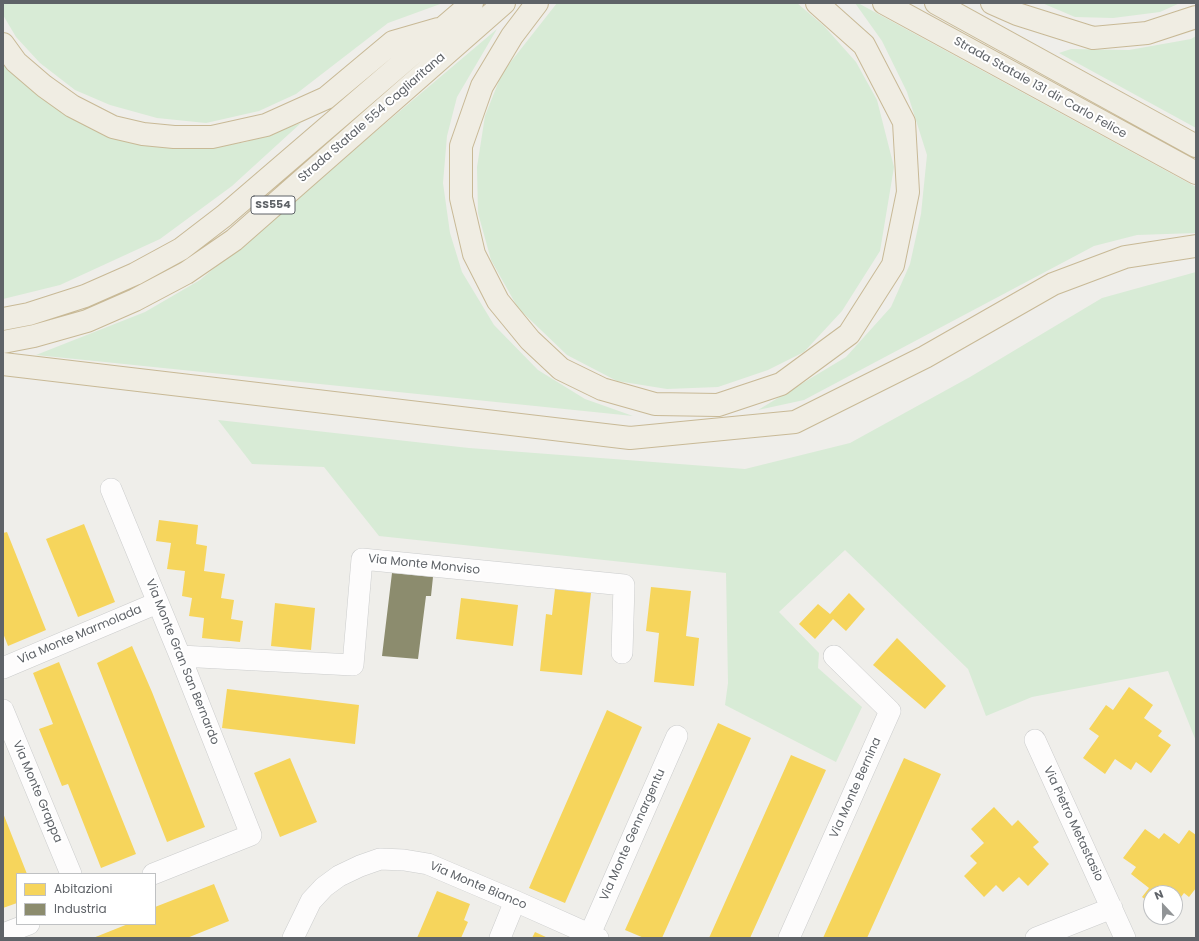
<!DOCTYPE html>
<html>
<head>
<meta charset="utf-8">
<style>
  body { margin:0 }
  #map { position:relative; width:1199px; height:941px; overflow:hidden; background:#efeeea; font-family:Poppins,sans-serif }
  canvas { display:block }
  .frame { position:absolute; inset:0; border:4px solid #5f6368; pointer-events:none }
  .legend { position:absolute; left:16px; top:873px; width:140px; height:52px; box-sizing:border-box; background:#fff; border:1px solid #bfc1c3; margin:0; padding:5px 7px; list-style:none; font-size:12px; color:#5f6368 }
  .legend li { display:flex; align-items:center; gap:8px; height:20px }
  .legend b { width:20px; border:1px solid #bfc1c3 }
  .north { position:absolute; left:1143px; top:885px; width:40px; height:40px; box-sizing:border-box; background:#fff; border:1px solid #bfc1c3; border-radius:50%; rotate:338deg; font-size:11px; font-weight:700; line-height:16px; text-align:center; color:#5f6368 }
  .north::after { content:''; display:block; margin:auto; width:14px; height:18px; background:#919496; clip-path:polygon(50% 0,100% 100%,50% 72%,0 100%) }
</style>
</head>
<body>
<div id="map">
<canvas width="1199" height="941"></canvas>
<div class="frame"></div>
<ul class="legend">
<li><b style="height:11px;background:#f6d55c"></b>Abitazioni</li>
<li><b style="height:11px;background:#8c8c6e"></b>Industria</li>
</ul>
<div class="north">N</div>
</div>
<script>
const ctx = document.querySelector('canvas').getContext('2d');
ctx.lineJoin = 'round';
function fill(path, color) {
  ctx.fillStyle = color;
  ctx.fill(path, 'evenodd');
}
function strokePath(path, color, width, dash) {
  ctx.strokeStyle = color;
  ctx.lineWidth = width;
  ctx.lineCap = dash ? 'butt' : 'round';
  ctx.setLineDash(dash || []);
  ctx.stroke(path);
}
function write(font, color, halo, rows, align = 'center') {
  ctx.font = font + ' Poppins,sans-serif';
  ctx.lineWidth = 4;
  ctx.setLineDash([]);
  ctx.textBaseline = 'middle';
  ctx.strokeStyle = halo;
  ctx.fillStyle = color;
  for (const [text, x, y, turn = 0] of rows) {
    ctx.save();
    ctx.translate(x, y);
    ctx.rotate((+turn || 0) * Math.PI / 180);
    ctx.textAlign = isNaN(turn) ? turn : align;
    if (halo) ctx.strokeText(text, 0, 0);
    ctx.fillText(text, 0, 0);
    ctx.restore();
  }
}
fill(new Path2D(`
  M 3,3 L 443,3 L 388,23 L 296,94 L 259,111 L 206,123 L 157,118 L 110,105 L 75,90 L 40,63 L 16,37 L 3,15 Z
  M 557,3 L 797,3 L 824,26 L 856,62 L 877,100 L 894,167 L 880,251 L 842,311 L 804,352 L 768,370 L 718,387 L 667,389 L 617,381 L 567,355 L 518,308 L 491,260 L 478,213 L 477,167 L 485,116 L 502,73 Z
  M 855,3 L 858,3 L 1196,187 L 1196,233 L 1137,235 L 1094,246 L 804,400 L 758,410 L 846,357 L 891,307 L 910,264 L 921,214 L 927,155 L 907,92 L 882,41 Z
  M 1042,3 L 1180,3 L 1160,12 L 1113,18 L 1075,17 Z
  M 497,29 L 457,97 L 447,136 L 443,183 L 450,233 L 462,272 L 494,325 L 538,370 L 585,399 L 633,416 L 36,355 L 145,312 L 200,280 Z
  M 1196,36 L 1196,128 L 1059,53 L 1071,49 L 1129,50 L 1191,39 Z
  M 3,58 L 107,133 L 151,146 L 202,149 L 246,142 L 301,123 L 232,186 L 160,239 L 60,285 L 3,299 Z
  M 1196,272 L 1196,741 L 1168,671 L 1032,697 L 986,716 L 968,669 L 845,550 L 779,612 L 819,653 L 818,668 L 862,707 L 836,762 L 725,705 L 728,683 L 726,573 L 379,536 L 324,467 L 252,464 L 218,420 L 469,448 L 745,469 L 850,443 L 970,377 L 1102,298 Z`), '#d8ebd6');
fill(new Path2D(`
  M 159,520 L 198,525 L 196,544 L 207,546 L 204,571 L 225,574 L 221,598 L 234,600 L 231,619 L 243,621 L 240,642 L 202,638 L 204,618 L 189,616 L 192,598 L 182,596 L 185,571 L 167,569 L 171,543 L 156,541 Z
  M 84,524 L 115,602 L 78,617 L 46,539 Z
  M 7,532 L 46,630 L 8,646 L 3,633 L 3,533 Z
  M 651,587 L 691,591 L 686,636 L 699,638 L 694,686 L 654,682 L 659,633 L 646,631 Z
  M 555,589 L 591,593 L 582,675 L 540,671 L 546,614 L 552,615 Z
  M 849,593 L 865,609 L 846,631 L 833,619 L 815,639 L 799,624 L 818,604 L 830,614 Z
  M 461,598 L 518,605 L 513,646 L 456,639 Z
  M 275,603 L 315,608 L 311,650 L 271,646 Z
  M 897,638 L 946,686 L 925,709 L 873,665 Z
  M 132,646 L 152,692 L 205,827 L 167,842 L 97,663 Z
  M 59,662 L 136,854 L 101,868 L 68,784 L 62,786 L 39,729 L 53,724 L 33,673 Z
  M 1129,687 L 1153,705 L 1144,718 L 1162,731 L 1158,736 L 1171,745 L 1151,773 L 1136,762 L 1131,770 L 1115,759 L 1105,774 L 1083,758 L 1099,736 L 1089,729 L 1106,705 L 1113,710 Z
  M 227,689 L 359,705 L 355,744 L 222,728 Z
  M 607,710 L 642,727 L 565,903 L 529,888 Z
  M 718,723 L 751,738 L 662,938 L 644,938 L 625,930 Z
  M 791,755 L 826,770 L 750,938 L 709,938 Z
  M 290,758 L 317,822 L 280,837 L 254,773 Z
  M 904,758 L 941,774 L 867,938 L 823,938 Z
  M 994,807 L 1012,826 L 1018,820 L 1039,842 L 1033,847 L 1049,864 L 1028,886 L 1019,877 L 1003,892 L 996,885 L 984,897 L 964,876 L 977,863 L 970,856 L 984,843 L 971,829 Z
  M 3,813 L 27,874 L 17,874 L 17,903 L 3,908 Z
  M 1145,829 L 1159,839 L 1164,833 L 1179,844 L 1189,830 L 1196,835 L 1196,888 L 1189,897 L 1184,893 L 1175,905 L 1175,893 L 1151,893 L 1151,904 L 1142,897 L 1149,888 L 1131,874 L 1136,867 L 1123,858 Z
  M 214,884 L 229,921 L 187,938 L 93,938 L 128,924 L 155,924 L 155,907 Z
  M 437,891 L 470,904 L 464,920 L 468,922 L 461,938 L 417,938 Z
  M 535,932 L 548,938 L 532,938 Z`), '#f6d55c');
fill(new Path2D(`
  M 392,573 L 433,577 L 431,596 L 426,596 L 418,659 L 382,656 Z`), '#8c8c6e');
const minor = new Path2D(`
  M 111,489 L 180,656 L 251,835 L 153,874
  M 180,656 L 353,665 L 362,559 L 624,585 L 622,653
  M 3,668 L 157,603
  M 3,710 L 71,874
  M 1035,740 L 1125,938
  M 3,934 L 29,924
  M 590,934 L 677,736
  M 293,938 L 311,901 L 324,887 L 339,876 L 360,866 L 380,859 L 404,860 L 428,864 L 515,901 L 598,938
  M 500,938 L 515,901
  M 789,938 L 890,711 L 834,656
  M 1036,938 L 1112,908`);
const highway = new Path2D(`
  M 537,3 L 512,36 L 482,86 L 461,146 L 461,198 L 474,254 L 498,301 L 530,340 L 561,369 L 602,389 L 655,404 L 718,405 L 781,384 L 849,334 L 893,265 L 908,192 L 904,122 L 864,45 L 817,3
  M 884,3 L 1196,173
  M 936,3 L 1196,146
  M 992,3 L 1017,14 L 1093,38 L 1147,33 L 1196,17
  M 3,44 L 16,62 L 44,86 L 72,106 L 113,127 L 143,134 L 174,137 L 212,137 L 266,125 L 326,98 L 393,42 L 438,29
  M 3,319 L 29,314 L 85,296 L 135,274 L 181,249 L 224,216 L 472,3
  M 3,342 L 34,336 L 87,321 L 135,300 L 186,273 L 234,240 L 504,3
  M 3,364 L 630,438 L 795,422 L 925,357 L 1053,284 L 1125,257 L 1196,246`);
strokePath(minor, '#cbcccc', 22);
strokePath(highway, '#c8b996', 24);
strokePath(minor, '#fdfcfc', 21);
strokePath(highway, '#f0ede3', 22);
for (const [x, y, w] of [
  [273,205,44]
]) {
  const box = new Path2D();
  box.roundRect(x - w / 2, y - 9, w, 18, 3);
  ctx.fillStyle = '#fff';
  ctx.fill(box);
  strokePath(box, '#5f6368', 1);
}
write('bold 11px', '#5f6368', null, [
  ["SS554",273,205]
]);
write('12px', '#5f6368', '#fff', [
  ["Strada Statale 131 dir Carlo Felice",1040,88,29],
  ["Strada Statale 554 Cagliaritana",372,118,-41],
  ["Via Monte Monviso",424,565,6],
  ["Via Monte Marmolada",80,635,-23],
  ["Via Monte Gran San Bernardo",182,662,68],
  ["Via Monte Bernina",856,788,-66],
  ["Via Monte Grappa",37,792,67],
  ["Via Pietro Metastasio",1073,824,65],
  ["Via Monte Gennargentu",633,835,-66],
  ["Via Monte Bianco",478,886,23]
]);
</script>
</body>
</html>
